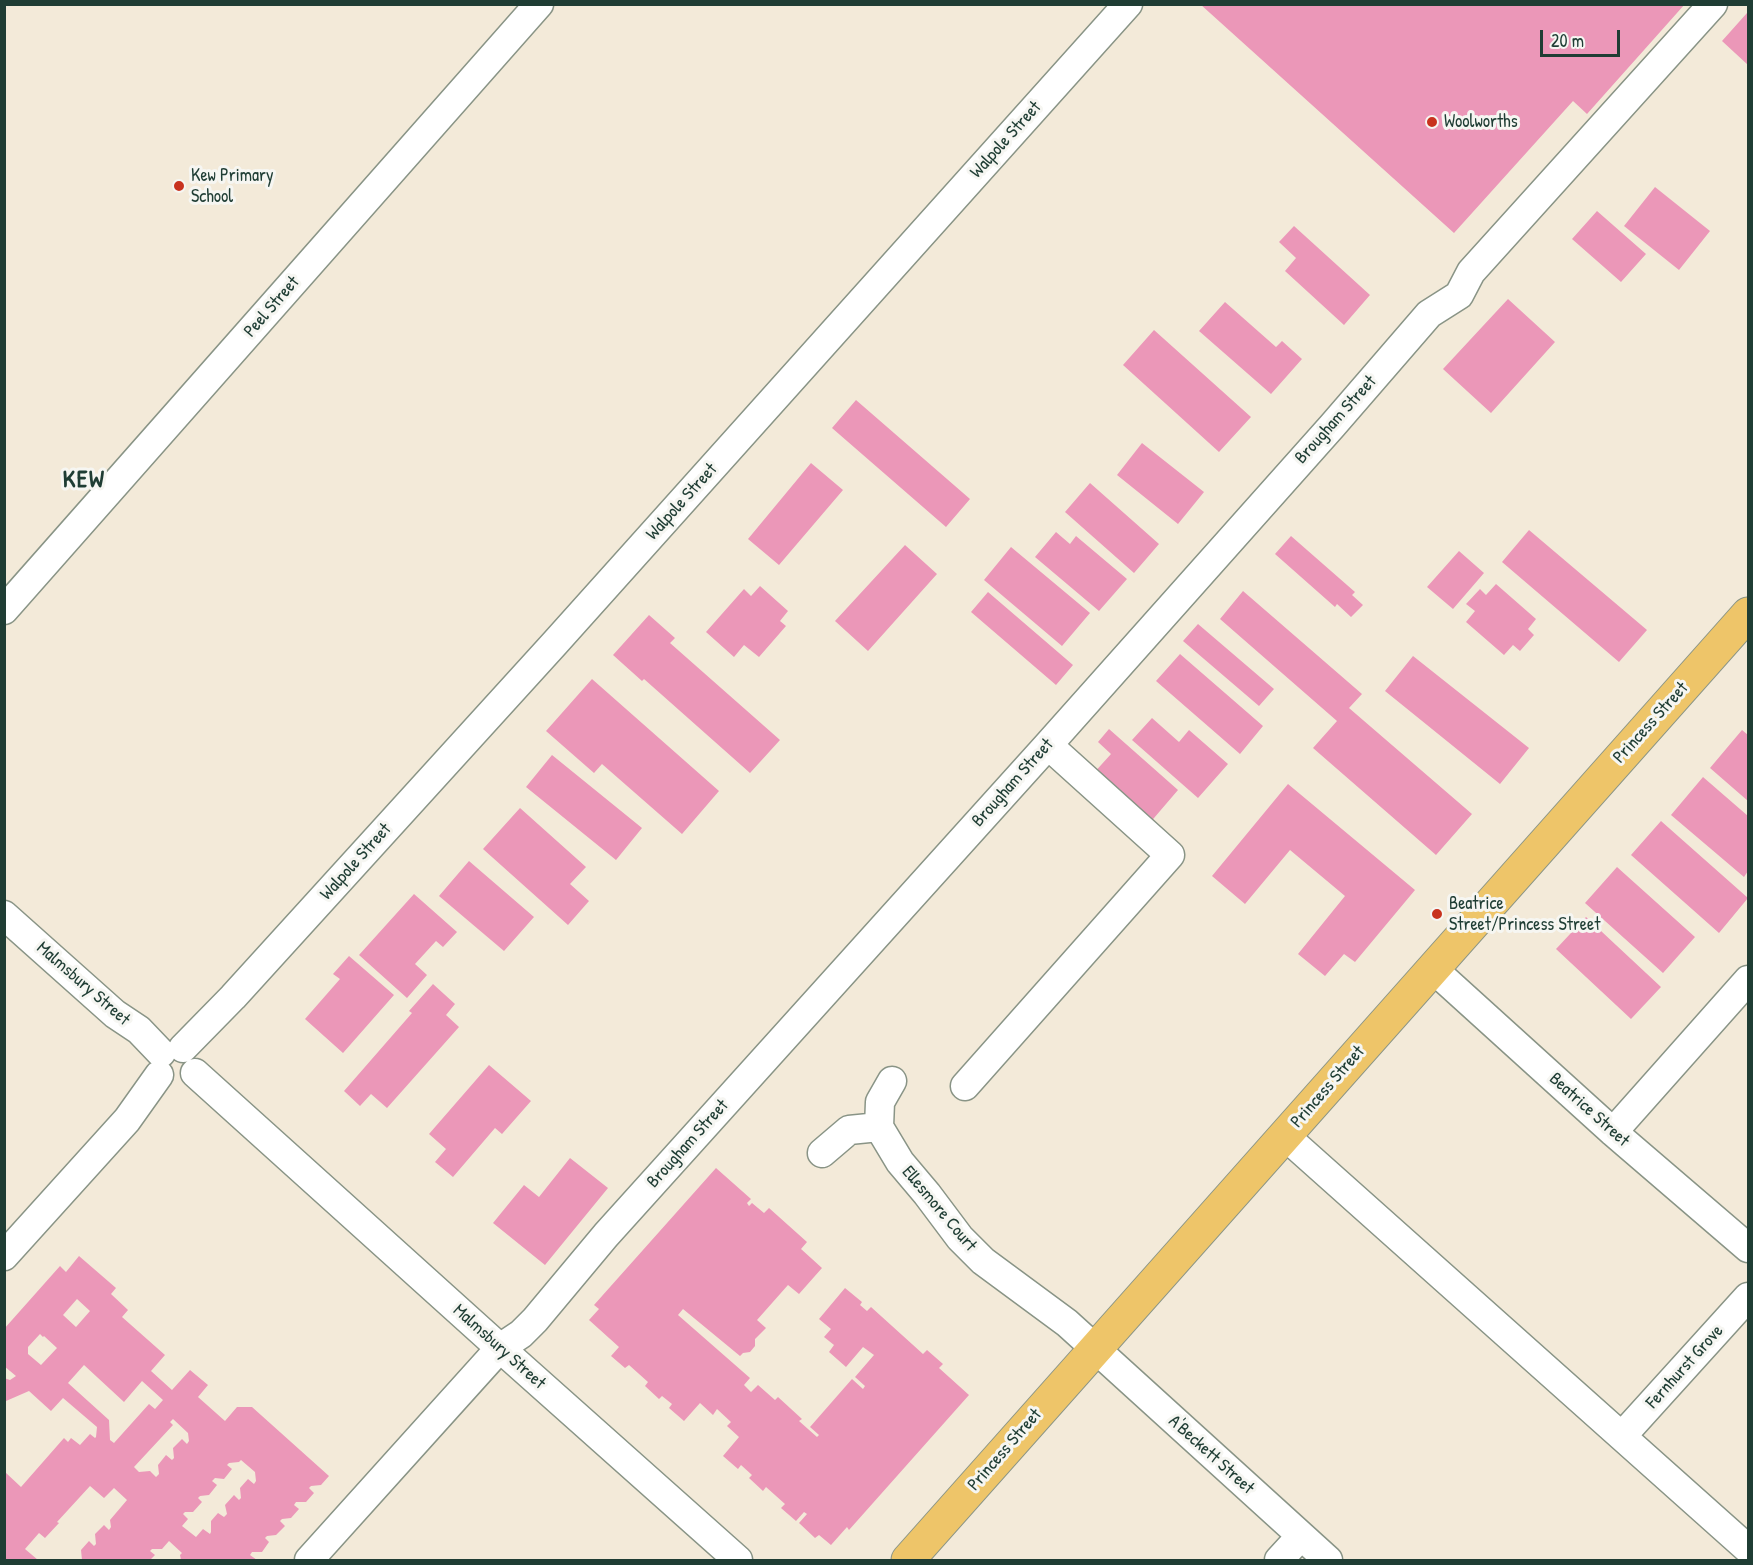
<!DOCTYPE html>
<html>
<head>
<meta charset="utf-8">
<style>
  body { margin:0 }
  #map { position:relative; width:1753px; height:1565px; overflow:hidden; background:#f3ead9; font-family:"Patrick Hand",sans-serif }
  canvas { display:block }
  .frame { position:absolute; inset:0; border:6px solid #1f3d34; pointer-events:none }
  .scale { position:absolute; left:1540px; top:30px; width:80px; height:27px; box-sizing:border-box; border:3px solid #1f3d34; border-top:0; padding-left:8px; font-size:18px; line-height:21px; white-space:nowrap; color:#1f3d34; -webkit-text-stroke:4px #f6f6f2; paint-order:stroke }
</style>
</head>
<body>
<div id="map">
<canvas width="1753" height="1565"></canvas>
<div class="frame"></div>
<div class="scale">20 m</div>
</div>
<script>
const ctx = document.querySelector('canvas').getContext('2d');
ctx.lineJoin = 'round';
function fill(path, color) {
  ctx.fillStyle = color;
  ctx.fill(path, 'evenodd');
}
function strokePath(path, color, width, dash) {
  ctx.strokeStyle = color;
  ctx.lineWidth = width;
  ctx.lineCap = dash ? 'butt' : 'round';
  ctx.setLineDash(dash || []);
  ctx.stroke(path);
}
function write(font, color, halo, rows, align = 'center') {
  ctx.font = font + ' "Patrick Hand",sans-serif';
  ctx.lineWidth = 6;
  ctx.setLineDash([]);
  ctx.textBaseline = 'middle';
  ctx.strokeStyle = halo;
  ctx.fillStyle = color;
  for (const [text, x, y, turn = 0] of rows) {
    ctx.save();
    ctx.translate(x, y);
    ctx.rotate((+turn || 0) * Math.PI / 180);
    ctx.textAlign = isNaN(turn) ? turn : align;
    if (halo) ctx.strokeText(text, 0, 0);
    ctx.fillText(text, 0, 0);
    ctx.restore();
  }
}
fill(new Path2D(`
  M 1200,4 L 1685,4 L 1587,114 L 1573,101 L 1454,233 Z
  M 1747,13 L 1748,14 L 1748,65 L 1722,41 Z
  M 1655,187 L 1710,231 L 1679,270 L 1624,226 Z
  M 1597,211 L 1646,254 L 1621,282 L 1572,239 Z
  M 1294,226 L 1370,295 L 1344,325 L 1285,271 L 1296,258 L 1279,242 Z
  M 1508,299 L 1555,342 L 1491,413 L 1443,369 Z
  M 1225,302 L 1276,347 L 1282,341 L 1302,359 L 1271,394 L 1199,331 Z
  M 1154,330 L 1251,417 L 1219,452 L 1123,365 Z
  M 856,400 L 970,499 L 946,527 L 832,428 Z
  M 1142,443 L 1204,492 L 1178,524 L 1117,475 Z
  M 811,463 L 843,490 L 779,565 L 748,539 Z
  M 1090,483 L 1159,544 L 1134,573 L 1065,512 Z
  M 1529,530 L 1647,630 L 1619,662 L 1502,562 Z
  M 1056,532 L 1070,544 L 1076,536 L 1127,579 L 1099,611 L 1035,557 Z
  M 1291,536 L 1355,592 L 1352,595 L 1363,605 L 1351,617 L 1337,604 L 1335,607 L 1275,554 Z
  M 905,545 L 937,574 L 868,651 L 835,621 Z
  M 1011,547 L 1090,613 L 1062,646 L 984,580 Z
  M 1459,551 L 1484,573 L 1453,609 L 1427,587 Z
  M 1496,584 L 1536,619 L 1528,629 L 1534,635 L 1520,651 L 1513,645 L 1504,655 L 1466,622 L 1475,611 L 1466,604 L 1480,589 L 1486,595 Z
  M 760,586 L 788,611 L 780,621 L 786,626 L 759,657 L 744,645 L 734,657 L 706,632 L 744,589 L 751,596 Z
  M 1243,591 L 1362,694 L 1349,708 L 1472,814 L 1436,855 L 1313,748 L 1337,721 L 1220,619 Z
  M 988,592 L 1073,665 L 1056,685 L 971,612 Z
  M 649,615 L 675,638 L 670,643 L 780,740 L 750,773 L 644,679 L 642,681 L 613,655 Z
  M 1198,624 L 1274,689 L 1259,706 L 1183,641 Z
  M 1180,654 L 1263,726 L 1240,754 L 1156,681 Z
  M 1413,656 L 1529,748 L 1500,784 L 1385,691 Z
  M 592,679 L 719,791 L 682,834 L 602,764 L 594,773 L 546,731 Z
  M 1152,718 L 1179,742 L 1189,730 L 1228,764 L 1198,798 L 1132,740 Z
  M 1109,729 L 1178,790 L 1148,825 L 1092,775 L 1111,754 L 1098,742 Z
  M 1742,730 L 1748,735 L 1748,801 L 1710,768 Z
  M 552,755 L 642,828 L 616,860 L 526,787 Z
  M 1703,777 L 1748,816 L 1748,871 L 1744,877 L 1671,815 Z
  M 1288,784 L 1415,890 L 1355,962 L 1344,954 L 1325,976 L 1298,954 L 1345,896 L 1290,850 L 1245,904 L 1212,876 Z
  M 520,808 L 586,867 L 570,884 L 589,901 L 568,925 L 483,849 Z
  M 1661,821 L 1748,898 L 1719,933 L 1631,855 Z
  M 469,861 L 534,917 L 504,951 L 439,896 Z
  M 1617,867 L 1695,937 L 1663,973 L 1585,903 Z
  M 414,894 L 457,932 L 443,947 L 436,941 L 415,964 L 427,975 L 407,998 L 359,955 Z
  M 1586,917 L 1661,987 L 1631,1019 L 1556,949 Z
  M 349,956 L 394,995 L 343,1053 L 305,1019 L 340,979 L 333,974 Z
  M 433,984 L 455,1004 L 446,1015 L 459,1027 L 387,1108 L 371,1094 L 360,1106 L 344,1091 L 412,1013 L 409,1011 Z
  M 489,1065 L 531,1101 L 502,1134 L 495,1128 L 453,1177 L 435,1162 L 446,1149 L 429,1134 Z
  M 570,1158 L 608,1188 L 545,1265 L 493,1223 L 524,1185 L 539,1197 Z
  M 716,1168 L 751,1199 L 747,1203 L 749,1206 L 752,1203 L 764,1213 L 769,1208 L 807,1242 L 801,1249 L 822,1268 L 799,1294 L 788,1285 L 757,1320 L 766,1328 L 755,1339 L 755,1346 L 750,1352 L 743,1353 L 740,1356 L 683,1309 L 678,1315 L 750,1378 L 744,1385 L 751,1392 L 758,1385 L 775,1400 L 778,1397 L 802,1419 L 799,1421 L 817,1437 L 819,1435 L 810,1427 L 852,1379 L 863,1389 L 865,1386 L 855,1377 L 874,1355 L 863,1347 L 846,1367 L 829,1352 L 834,1345 L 824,1337 L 831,1329 L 819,1319 L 845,1288 L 862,1302 L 860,1305 L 867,1311 L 871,1307 L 923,1354 L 927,1350 L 943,1364 L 939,1368 L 969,1395 L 849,1530 L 847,1527 L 831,1545 L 819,1535 L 815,1538 L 799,1523 L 807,1514 L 804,1512 L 796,1521 L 781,1508 L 785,1504 L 766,1487 L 763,1491 L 749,1478 L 752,1475 L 741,1465 L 738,1469 L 723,1456 L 739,1437 L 727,1426 L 731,1422 L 717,1409 L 713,1415 L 700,1403 L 684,1421 L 669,1408 L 672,1404 L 662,1396 L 659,1399 L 645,1386 L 648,1382 L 629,1365 L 625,1368 L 611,1356 L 619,1347 L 589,1320 L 599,1309 L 594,1305 Z
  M 79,1256 L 116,1288 L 111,1294 L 128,1310 L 122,1317 L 165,1355 L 151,1371 L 172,1390 L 190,1370 L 208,1385 L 198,1397 L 225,1421 L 237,1407 L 252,1407 L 329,1476 L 321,1485 L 311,1486 L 309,1488 L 314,1493 L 306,1502 L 296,1502 L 294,1505 L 299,1509 L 291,1518 L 282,1519 L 280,1521 L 285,1526 L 276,1535 L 267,1536 L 265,1538 L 269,1542 L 262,1552 L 252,1552 L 250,1555 L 257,1560 L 181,1560 L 180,1555 L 182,1553 L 169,1541 L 162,1549 L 152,1549 L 150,1551 L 155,1555 L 150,1560 L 82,1560 L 81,1550 L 89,1541 L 94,1546 L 96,1544 L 95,1534 L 104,1525 L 109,1530 L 111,1527 L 110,1520 L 127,1500 L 114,1488 L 104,1498 L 90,1486 L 57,1522 L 59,1523 L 45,1538 L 39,1533 L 25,1549 L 38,1560 L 5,1560 L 5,1472 L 21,1487 L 64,1438 L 68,1442 L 71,1438 L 80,1445 L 90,1434 L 95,1438 L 96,1437 L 97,1427 L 63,1398 L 51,1411 L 29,1391 L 6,1401 L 4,1399 L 4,1378 L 10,1380 L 16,1376 L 4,1366 L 4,1329 L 60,1266 L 66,1272 ZM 77,1299 L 90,1311 L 76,1327 L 63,1315 ZM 40,1334 L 43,1337 L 44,1336 L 57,1348 L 41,1365 L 28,1354 L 28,1347 ZM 84,1365 L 124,1402 L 142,1381 L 163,1400 L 155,1409 L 149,1404 L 114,1443 L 110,1440 L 109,1420 L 68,1383 ZM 173,1419 L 188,1433 L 189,1441 L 187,1444 L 182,1439 L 173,1448 L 174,1458 L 172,1460 L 166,1455 L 158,1465 L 159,1474 L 156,1477 L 150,1471 L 139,1472 L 134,1467 L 173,1425 L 170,1422 ZM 241,1460 L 255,1472 L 256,1481 L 254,1484 L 248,1479 L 240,1488 L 241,1498 L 239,1500 L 234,1495 L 225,1505 L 227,1514 L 224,1517 L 218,1513 L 211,1521 L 211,1532 L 210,1534 L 203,1529 L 196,1537 L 182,1526 L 188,1519 L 183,1514 L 185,1512 L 193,1512 L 202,1502 L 198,1498 L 200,1496 L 209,1495 L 217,1485 L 212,1481 L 215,1478 L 224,1479 L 232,1469 L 227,1465 L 229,1463 L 239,1462 Z`), '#eb97b8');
const minor = new Path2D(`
  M 4,610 L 539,4
  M 4,915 L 115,1014 L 139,1030 L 161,1053
  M 1432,968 L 1613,1132 L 1748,1248
  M 183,1048 L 233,997 L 555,643 L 1128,4
  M 195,1073 L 500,1348 L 738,1560
  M 892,1081 L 880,1102 L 879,1127 L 900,1162 L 927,1194 L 960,1238 L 983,1261 L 1067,1323 L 1328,1560
  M 965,1086 L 1170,855 L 1048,745
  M 1613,1132 L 1748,980
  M 1285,1136 L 1748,1549
  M 822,1153 L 849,1130 L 879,1127
  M 4,1256 L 127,1120 L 159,1075
  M 1622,1436 L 1748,1297
  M 309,1560 L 500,1348 L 521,1334 L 535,1320 L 606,1235 L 1048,745 L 1333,425 L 1429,314 L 1459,295 L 1471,272 L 1713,4
  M 1279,1560 L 1301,1536`);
const major = new Path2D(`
  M 908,1560 L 1748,614`);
strokePath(minor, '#899486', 31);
strokePath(major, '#899486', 35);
strokePath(minor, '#fff', 28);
strokePath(major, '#eec569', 33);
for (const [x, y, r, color] of [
  [1432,122,6,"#c8321e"],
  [179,186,6,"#c8321e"],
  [1437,914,6,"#c8321e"]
]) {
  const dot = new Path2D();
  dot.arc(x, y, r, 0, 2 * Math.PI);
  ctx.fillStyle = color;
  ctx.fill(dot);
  strokePath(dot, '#f6f6f2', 2);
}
write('18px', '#1f3d34', '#f6f6f2', [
  ["Woolworths",1444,122],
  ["Kew Primary",191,176],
  ["School",191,197],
  ["Beatrice",1449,904],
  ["Street/Princess Street",1449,925]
], 'left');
write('18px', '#1f3d34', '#f6f6f2', [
  ["Walpole Street",1006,140,-48],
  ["Peel Street",272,307,-49],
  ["Brougham Street",1336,420,-48],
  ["Walpole Street",682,502,-48],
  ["Princess Street",1651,723,-48],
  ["Brougham Street",1013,783,-48],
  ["Walpole Street",356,862,-48],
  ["Malmsbury Street",83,984,41],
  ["Princess Street",1328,1087,-49],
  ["Beatrice Street",1589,1110,42],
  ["Brougham Street",688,1144,-48],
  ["Ellesmore Court",939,1209,50],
  ["Malmsbury Street",499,1347,42],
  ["Fernhurst Grove",1685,1367,-48],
  ["Princess Street",1005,1450,-49],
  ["A'Beckett Street",1211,1455,42]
]);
ctx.letterSpacing = '1.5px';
write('bold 24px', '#1f3d34', '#f6f6f2', [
  ["KEW",84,481]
]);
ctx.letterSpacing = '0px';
</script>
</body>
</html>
